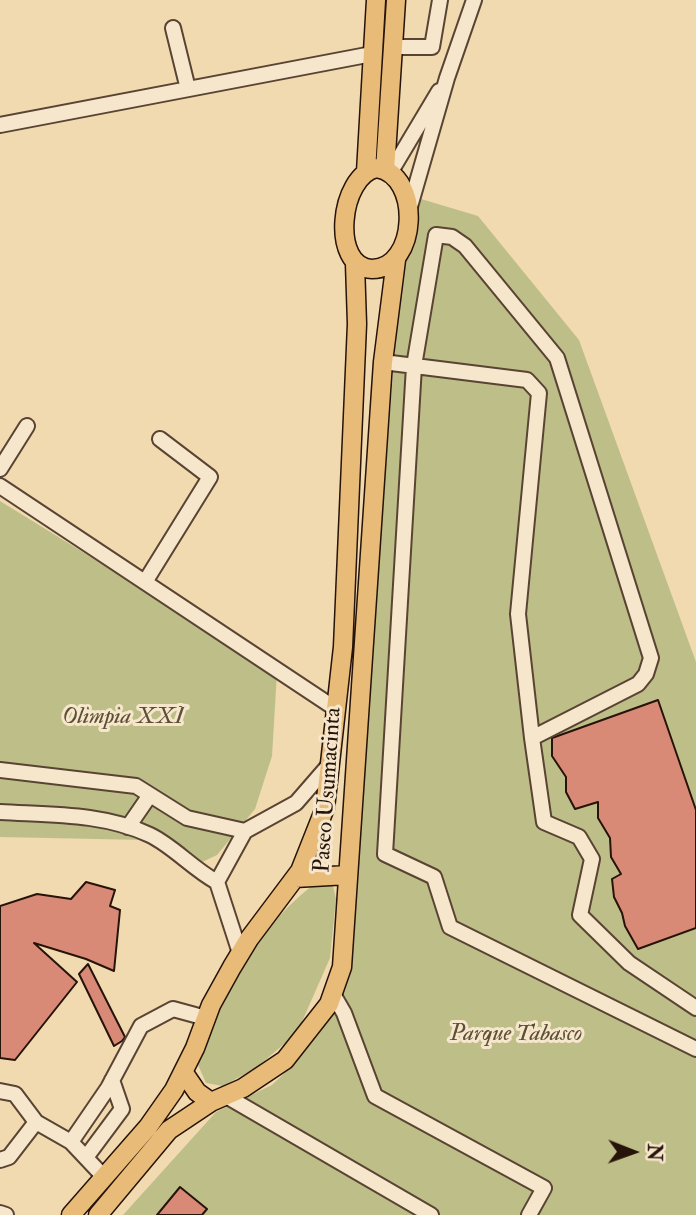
<!DOCTYPE html>
<html>
<head>
<meta charset="utf-8">
<style>
  body { margin:0 }
  #map { position:relative; width:696px; height:1215px; overflow:hidden; background:#f1d9b0; font-family:"IM FELL Double Pica",serif }
  canvas { display:block }
  .north { position:absolute; left:598px; top:1117px; width:70px; height:70px; -webkit-text-stroke:5px #f6e6cc; paint-order:stroke; rotate:91deg; font-size:19px; font-weight:700; line-height:28px; text-align:center; color:#261309 }
  .north::after { content:''; display:block; margin:auto; width:24px; height:32px; background:#261309; clip-path:polygon(50% 0,100% 100%,50% 72%,0 100%) }
</style>
</head>
<body>
<div id="map">
<canvas width="696" height="1215"></canvas>
<div class="north">N</div>
</div>
<script>
const ctx = document.querySelector('canvas').getContext('2d');
ctx.lineJoin = 'round';
function fill(path, color) {
  ctx.fillStyle = color;
  ctx.fill(path, 'evenodd');
}
function strokePath(path, color, width, dash) {
  ctx.strokeStyle = color;
  ctx.lineWidth = width;
  ctx.lineCap = dash ? 'butt' : 'round';
  ctx.setLineDash(dash || []);
  ctx.stroke(path);
}
function write(font, color, halo, rows, align = 'center') {
  ctx.font = font + ' "IM FELL Double Pica",serif';
  ctx.lineWidth = 6;
  ctx.setLineDash([]);
  ctx.textBaseline = 'middle';
  ctx.strokeStyle = halo;
  ctx.fillStyle = color;
  for (const [text, x, y, turn = 0] of rows) {
    ctx.save();
    ctx.translate(x, y);
    ctx.rotate((+turn || 0) * Math.PI / 180);
    ctx.textAlign = isNaN(turn) ? turn : align;
    if (halo) ctx.strokeText(text, 0, 0);
    ctx.fillText(text, 0, 0);
    ctx.restore();
  }
}
fill(new Path2D(`
  M 421,199 L 478,216 L 579,340 L 696,662 L 696,1215 L 123,1215 L 216,1112 L 272,1085 L 292,1066 L 318,1035 L 337,1006 L 352,953 L 359,816 L 401,269 Z
  M 0,501 L 277,672 L 272,756 L 255,809 L 217,855 L 185,870 L 145,840 L 0,837 Z
  M 313,885 L 333,886 L 336,899 L 330,958 L 297,1033 L 257,1067 L 223,1086 L 206,1083 L 198,1065 C 207,1042 214,1016 224,994 C 242,954 279,912 313,885 Z`), '#bebe88');
const building = new Path2D(`
  M 658,700 L 696,810 L 696,928 L 638,949 L 625,926 L 622,913 L 614,897 L 612,879 L 621,874 L 611,857 L 610,838 L 598,818 L 598,802 L 575,809 L 566,792 L 566,777 L 552,756 L 552,738 Z
  M 86,882 L 115,890 L 110,906 L 120,910 L 114,971 L 86,959 L 34,943 L 77,982 L 15,1060 L 0,1058 L 0,906 L 37,894 L 71,899 Z
  M 88,964 L 125,1037 L 122,1041 L 114,1046 L 79,974 Z
  M 180,1187 L 207,1209 L 202,1215 L 157,1215 Z`);
fill(building, '#d88a77');
strokePath(building, '#261309', 2);
const minor = new Path2D(`
  M 173,28 L 188,89
  M 393,47 L 432,47 L 440,0
  M 0,125 L 372,54
  M 390,173 L 439,91
  M 409,210 L 447,78 L 474,0
  M 383,362 L 527,380 L 539,393 L 518,614 L 532,738
  M 0,469 L 27,426
  M 0,486 L 336,709
  M 145,582 L 210,477 L 160,439
  M 0,770 L 136,786 L 187,818 L 245,831
  M 0,812 C 51,815 103,813 150,835 C 173,846 193,869 217,882
  M 128,827 L 150,795
  M 240,953 L 217,882 L 245,831 L 296,803 L 329,765
  M 333,994 L 344,1013 L 375,1096 L 544,1188 L 529,1215
  M 696,1008 L 629,963 L 580,915 L 592,859 L 579,837 L 544,822 L 532,738 L 638,684 L 646,674 L 651,658 L 557,358 L 465,246 L 452,237 L 436,235 L 414,366 L 385,854 L 434,877 L 450,927 L 696,1049
  M 0,1091 L 15,1094 L 36,1122 L 9,1157 L 0,1160
  M 226,1096 L 431,1215
  M 36,1122 L 71,1142 L 104,1177
  M 71,1142 L 108,1088 L 141,1026 L 173,1009 L 206,1018
  M 87,1156 L 122,1109 L 112,1080
  M 0,1213 L 6,1215`);
const major = new Path2D(`
  M 377,168 C 422,175 418,269 372,269 C 330,268 339,175 377,168 Z
  M 385,170 L 396,0
  M 366,172 L 376,0
  M 295,878 L 348,875
  M 184,1073 L 197,1092 L 211,1102
  M 71,1215 L 148,1127 L 174,1090 L 195,1048 L 211,1005 L 232,967 L 249,939 L 300,871 L 325,808 L 343,647 L 357,324 L 355,264
  M 98,1215 L 169,1130 L 211,1102 L 243,1088 L 285,1060 L 329,1004 L 342,967 L 383,362 L 396,260`);
strokePath(minor, '#594433', 18);
strokePath(major, '#261309', 21);
strokePath(minor, '#f6e6cc', 14);
strokePath(major, '#e8bc78', 18);
write('italic 23px', '#5b4f35', '#f6e6cc', [
  ["Olimpia XXI",123,718],
  ["Parque Tabasco",516,1035]
]);
write('23px', '#261309', '#f6e6cc', [
  ["Paseo Usumacinta",329,790,-86]
]);
</script>
</body>
</html>
